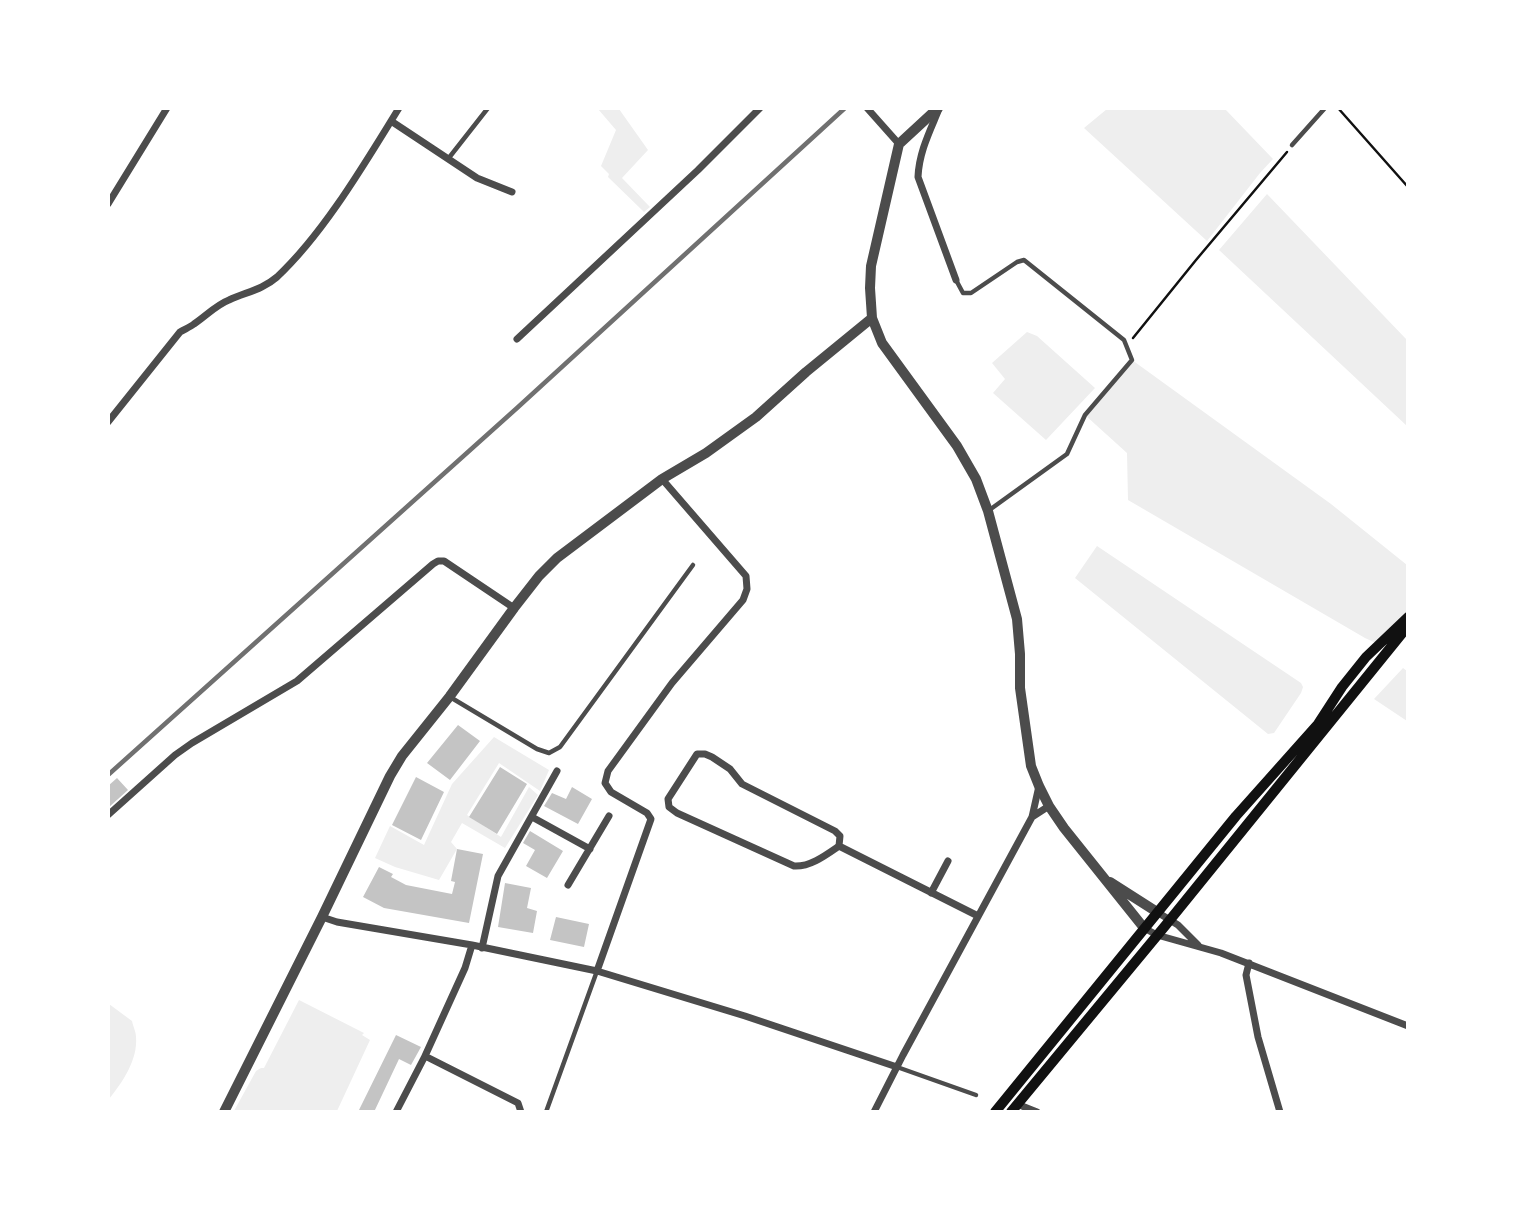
<!DOCTYPE html>
<html>
<head>
<meta charset="utf-8">
<style>
  body { margin:0 }
  #map { position:relative; width:1516px; height:1220px; overflow:hidden; background:#fff; font-family:"Golos Text",sans-serif }
  canvas { display:block }
  .frame { position:absolute; inset:0; border:110px solid #fff; pointer-events:none }
</style>
</head>
<body>
<div id="map">
<canvas width="1516" height="1220"></canvas>
<div class="frame"></div>
</div>
<script>
const ctx = document.querySelector('canvas').getContext('2d');
ctx.lineJoin = 'round';
function fill(path, color) {
  ctx.fillStyle = color;
  ctx.fill(path, 'evenodd');
}
function strokePath(path, color, width, dash) {
  ctx.strokeStyle = color;
  ctx.lineWidth = width;
  ctx.lineCap = dash ? 'butt' : 'round';
  ctx.setLineDash(dash || []);
  ctx.stroke(path);
}
fill(new Path2D(`
  M 598,109 L 619,109 L 648,150 L 622,178 L 650,207 L 644,212 L 608,177 L 609,174 L 601,166 L 616,130 Z
  M 1107,109 L 1225,109 L 1273,159 L 1260,173 L 1207,241 L 1084,128 Z
  M 1267,194 L 1407,340 L 1407,426 L 1219,250 Z
  M 1027,332 L 1037,336 L 1095,388 L 1046,440 L 993,393 L 1005,379 L 992,363 Z
  M 1132,360 L 1331,504 L 1407,565 L 1407,617 L 1378,644 L 1365,638 L 1128,500 L 1127,453 L 1085,415 Z
  M 1097,546 L 1301,683 L 1303,687 L 1301,693 L 1274,733 L 1268,734 L 1075,578 Z
  M 1403,668 L 1407,671 L 1407,721 L 1374,699 Z
  M 494,737 L 549,770 L 540,791 L 499,763 L 467,815 L 501,837 L 529,787 L 538,795 L 505,848 L 462,823 L 451,842 L 457,849 L 439,880 L 395,867 L 375,858 L 390,826 L 424,845 L 452,784 Z
  M 299,1000 L 364,1033 L 362,1035 L 370,1040 L 337,1111 L 234,1111 L 256,1071 L 261,1068 L 264,1068 Z
  M 109,1004 L 132,1021 C 133,1026 136,1032 136,1037 C 138,1060 122,1083 109,1099 Z`), '#eee');
fill(new Path2D(`
  M 458,725 L 480,741 L 450,780 L 427,763 Z
  M 500,767 L 527,784 L 497,834 L 469,817 Z
  M 416,777 L 444,792 L 421,840 L 392,825 Z
  M 117,778 L 128,790 L 108,808 L 108,786 Z
  M 572,787 L 592,799 L 578,824 L 544,806 L 552,793 L 566,799 Z
  M 530,831 L 563,851 L 547,878 L 526,866 L 535,850 L 523,843 Z
  M 457,849 L 483,854 L 469,923 L 384,908 L 363,897 L 379,867 L 393,874 L 391,877 L 406,885 L 452,894 L 455,882 L 451,881 Z
  M 505,883 L 531,888 L 527,908 L 537,911 L 533,933 L 498,927 Z
  M 556,917 L 589,924 L 584,947 L 550,940 Z
  M 396,1035 L 421,1047 L 411,1065 L 399,1059 L 374,1112 L 358,1112 Z`), '#c4c4c4');
strokePath(new Path2D(`
  M 1338,108 L 1408,187
  M 1133,338 L 1196,260 L 1287,152`), '#111', 2.5);
strokePath(new Path2D(`
  M 1292,145 L 1325,108
  M 448,159 L 488,108
  M 956,280 L 963,293 L 971,293 L 1017,262 L 1024,260 L 1124,340 L 1132,360 L 1085,415 L 1067,454 L 988,511
  M 450,697 L 537,749 L 549,753 L 560,747 L 693,565
  M 897,1067 L 976,1095
  M 546,1112 L 597,971`), '#4c4c4c', 4.5);
strokePath(new Path2D(`
  M 867,108 L 899,144
  M 939,109 C 930,131 919,152 918,177 L 956,280
  M 391,121 L 477,178 L 512,192
  M 108,204 L 167,108
  M 517,339 L 698,170 L 760,108
  M 108,422 L 180,332 C 185,329 190,327 194,324 C 206,316 216,305 229,300 C 246,292 262,290 277,277 C 324,233 365,163 399,108
  M 108,815 L 175,755 L 192,743 L 297,681 L 433,564 L 438,561 L 444,561 L 514,608
  M 532,817 L 590,849
  M 1032,817 L 1049,806
  M 839,846 L 840,836 L 835,831 L 742,784 L 730,769 L 712,757 L 705,754 L 697,754 L 668,799 L 669,807 L 677,813 L 794,866 C 810,867 826,855 839,846 L 978,916
  M 568,885 L 609,816
  M 931,893 L 948,861
  M 1157,912 L 1178,925 L 1198,945
  M 322,917 L 337,922 L 472,945 L 597,971 L 745,1016 L 897,1067
  M 1144,928 L 1157,935 L 1221,953 L 1408,1026
  M 482,948 L 498,876 L 557,771
  M 1249,963 L 1246,975 L 1258,1037 L 1280,1112
  M 597,971 L 651,819 L 647,813 L 611,792 L 605,783 L 608,771 L 672,683 L 743,600 L 747,589 L 746,576 L 662,479
  M 425,1056 L 465,968 L 472,945
  M 1017,1104 L 1037,1112
  M 396,1112 L 425,1056 L 518,1103 L 521,1112
  M 874,1112 L 903,1055 L 1032,817 L 1039,786`), '#4c4c4c', 7);
strokePath(new Path2D(`
  M 938,108 L 899,144 L 871,266 L 870,288 L 872,318 L 882,343 L 957,446 L 976,479 L 988,511 L 1017,619 L 1020,654 L 1020,688 L 1031,766 L 1039,786 L 1049,806 L 1064,828 L 1144,928
  M 1110,882 L 1157,912
  M 224,1112 L 322,917 L 390,776 L 402,756 L 450,696 L 514,608 L 539,576 L 557,558 L 662,479 L 706,453 L 756,417 L 806,372 L 872,318`), '#4c4c4c', 10);
strokePath(new Path2D(`
  M 995,1112 L 1236,816 L 1318,724 L 1342,687 L 1366,657 L 1408,617
  M 1011,1112 L 1165,926 L 1408,626`), '#111', 10);
strokePath(new Path2D(`
  M 108,775 L 517,408 L 845,108`), '#707070', 4.5);
</script>
</body>
</html>
